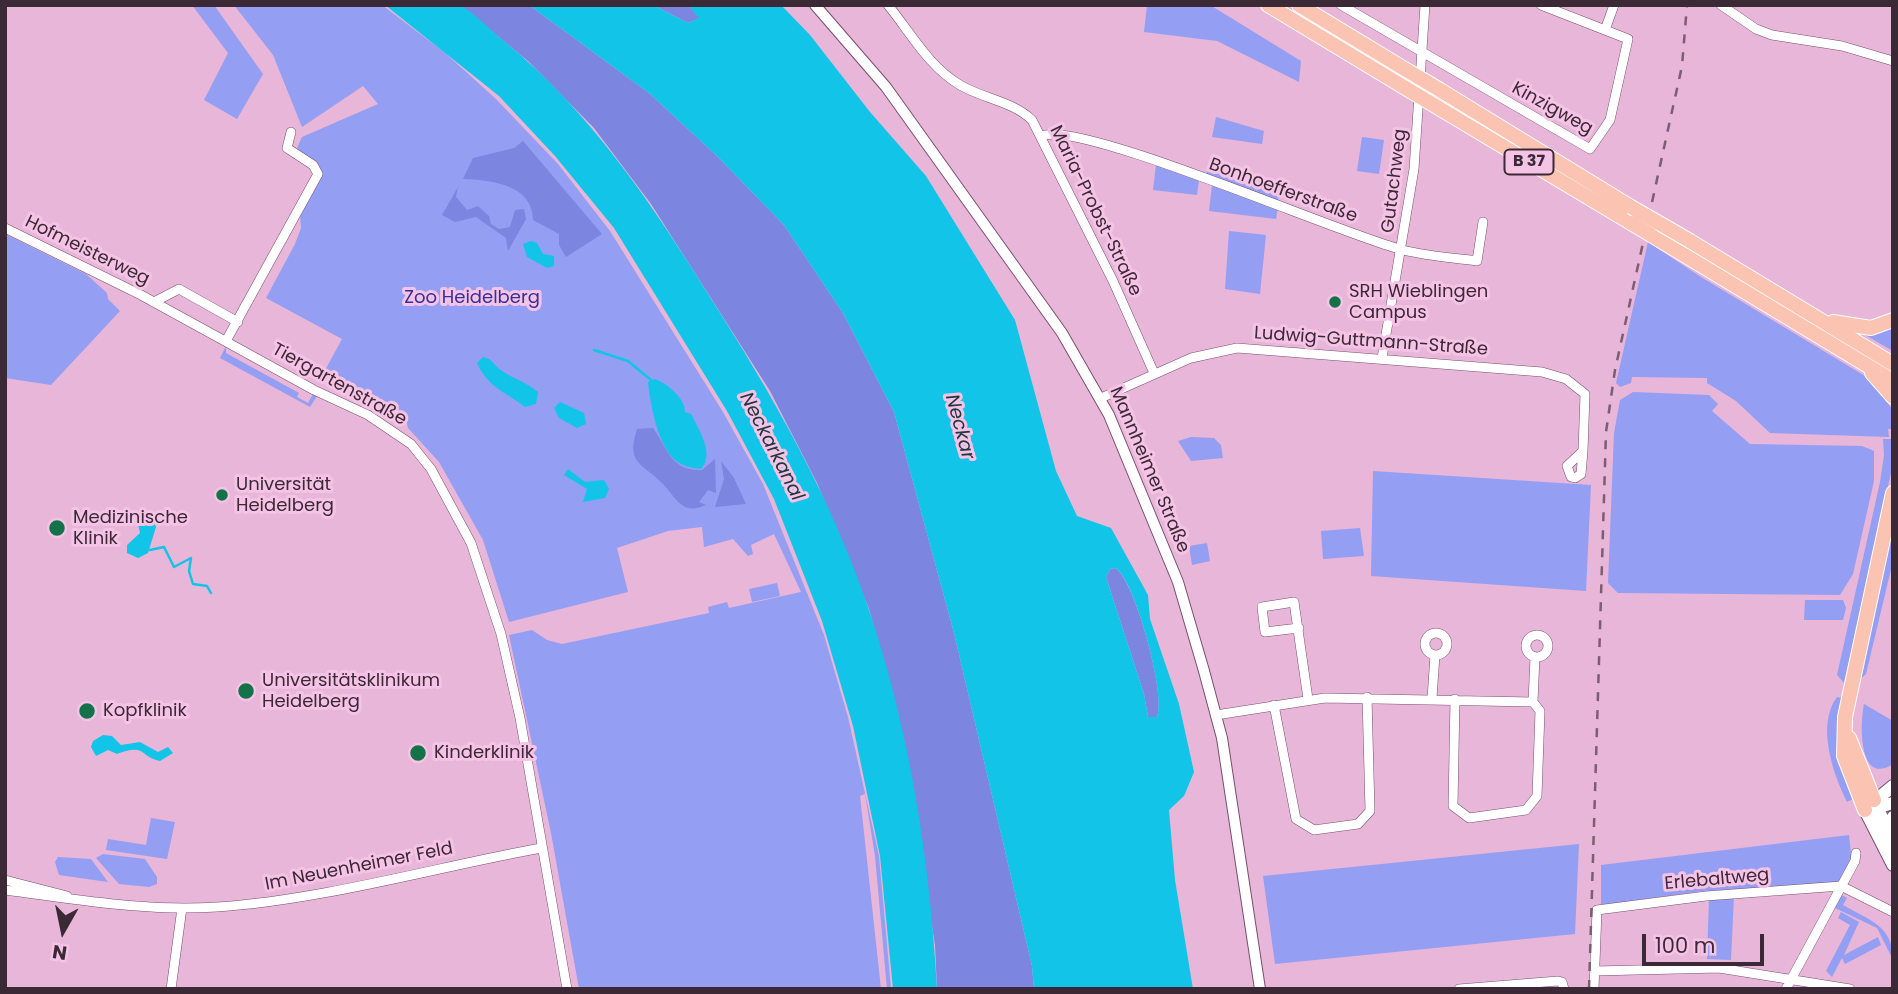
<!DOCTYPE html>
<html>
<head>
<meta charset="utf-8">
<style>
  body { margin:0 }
  #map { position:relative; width:1898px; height:994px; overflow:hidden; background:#e7b6d8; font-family:Poppins,sans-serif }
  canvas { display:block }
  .frame { position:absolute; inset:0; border:7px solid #3c2936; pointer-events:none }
  .north { position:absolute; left:28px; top:896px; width:70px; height:70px; -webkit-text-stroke:5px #f5c3e5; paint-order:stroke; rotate:189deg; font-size:19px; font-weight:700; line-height:28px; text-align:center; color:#3c2936 }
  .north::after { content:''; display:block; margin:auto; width:24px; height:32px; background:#3c2936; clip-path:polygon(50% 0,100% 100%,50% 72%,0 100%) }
  .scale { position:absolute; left:1642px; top:934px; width:122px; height:32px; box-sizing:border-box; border:4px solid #3c2936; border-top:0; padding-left:9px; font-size:21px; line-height:24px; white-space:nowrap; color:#3c2936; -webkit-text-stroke:5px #f5c3e5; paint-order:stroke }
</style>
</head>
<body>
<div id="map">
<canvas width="1898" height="994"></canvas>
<div class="frame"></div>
<div class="north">N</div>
<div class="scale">100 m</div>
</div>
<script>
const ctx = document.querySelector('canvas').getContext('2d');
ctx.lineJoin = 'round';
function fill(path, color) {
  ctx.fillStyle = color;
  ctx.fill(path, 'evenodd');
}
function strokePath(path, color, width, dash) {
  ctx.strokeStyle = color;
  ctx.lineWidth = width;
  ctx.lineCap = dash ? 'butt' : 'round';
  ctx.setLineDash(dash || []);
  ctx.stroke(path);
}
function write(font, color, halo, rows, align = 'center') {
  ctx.font = font + ' Poppins,sans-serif';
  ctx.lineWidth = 6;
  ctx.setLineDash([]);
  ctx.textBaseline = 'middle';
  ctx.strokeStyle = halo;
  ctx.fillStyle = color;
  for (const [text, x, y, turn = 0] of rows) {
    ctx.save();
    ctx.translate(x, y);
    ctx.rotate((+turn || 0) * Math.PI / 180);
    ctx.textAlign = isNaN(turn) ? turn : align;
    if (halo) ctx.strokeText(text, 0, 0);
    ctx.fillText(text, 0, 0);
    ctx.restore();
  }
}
fill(new Path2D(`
  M 192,5 L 214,5 L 263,74 L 237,119 L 204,100 L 228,53 Z
  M 234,5 L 382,5 L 444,52 L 496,99 L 558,164 L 610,231 L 723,412 L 763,484 L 824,635 L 848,717 L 879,856 L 891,989 L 887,989 L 875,856 L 865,794 L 860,796 L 881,989 L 579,989 L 551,833 L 509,635 L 532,630 L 547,640 L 562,644 L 709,613 L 708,607 L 727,602 L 729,608 L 801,592 L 774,534 L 751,545 L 753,554 L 748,556 L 733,539 L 704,547 L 702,527 L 668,531 L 617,548 L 628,592 L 509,622 L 483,540 L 439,462 L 408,428 L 406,420 L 393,413 L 380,399 L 357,395 L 323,374 L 342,339 L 266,298 L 295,244 L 301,228 L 300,212 L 319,176 L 313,165 L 297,148 L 302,137 L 378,104 L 363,86 L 302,127 L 273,55 Z
  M 1147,5 L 1210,5 L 1301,61 L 1299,82 L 1217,41 L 1144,32 Z
  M 1216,117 L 1264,131 L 1262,144 L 1212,137 Z
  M 1362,137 L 1384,140 L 1379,174 L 1357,171 Z
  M 1156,165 L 1199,180 L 1197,195 L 1153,190 Z
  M 1207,171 L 1281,182 L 1278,202 L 1206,177 Z
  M 1212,185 L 1278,208 L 1276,219 L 1209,211 Z
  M 1229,231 L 1266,235 L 1260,294 L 1225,289 Z
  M 5,234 L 86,274 L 107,293 L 108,299 L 120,311 L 51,385 L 5,378 Z
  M 1648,242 L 1701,277 L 1870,379 L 1892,409 L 1893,429 L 1888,429 L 1889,437 L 1770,433 L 1736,401 L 1707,383 L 1707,378 L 1632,377 L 1631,383 L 1620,387 L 1616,383 Z
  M 1893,326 L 1893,351 L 1860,332 Z
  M 226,346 L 226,353 L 299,393 L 297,397 L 308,403 L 313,394 L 317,396 L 310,407 L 220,358 Z
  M 1633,392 L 1709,395 L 1718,404 L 1712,411 L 1750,444 L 1862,446 L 1874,451 L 1874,481 L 1853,574 L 1840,595 L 1618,593 L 1608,583 L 1614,433 L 1620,400 Z
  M 1191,437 L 1214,438 L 1221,445 L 1223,458 L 1191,461 L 1178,441 Z
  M 1883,439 L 1893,439 L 1893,464 L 1844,683 L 1837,675 L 1880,482 L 1884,455 Z
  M 1373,471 L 1591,485 L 1586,591 L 1371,576 Z
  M 1893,524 L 1893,561 L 1866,674 L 1858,681 Z
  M 1360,528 L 1364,556 L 1323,559 L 1321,531 Z
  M 1207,543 L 1210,561 L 1192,565 L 1189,546 Z
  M 777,583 L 780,596 L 752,602 L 749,589 Z
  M 1805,600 L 1843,600 L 1846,608 L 1843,620 L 1804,620 Z
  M 1837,697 L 1842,698 L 1838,728 L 1855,798 L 1847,802 C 1833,774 1816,725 1837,697 Z
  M 1864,704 L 1893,721 L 1893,764 C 1858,787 1860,722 1864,704 Z
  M 151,818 L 175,822 L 167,859 L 106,850 L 108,839 L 146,845 Z
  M 1849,835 L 1852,863 L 1840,883 L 1703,891 L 1601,905 L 1601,865 Z
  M 1579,844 L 1575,934 L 1275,964 L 1263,876 Z
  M 103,854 L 145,859 L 157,877 L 157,884 L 149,887 L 119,884 L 96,858 Z
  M 58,857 L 91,859 L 108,882 L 59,875 L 55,862 Z
  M 1840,894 L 1847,898 L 1843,905 C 1870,921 1893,925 1893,960 L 1877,928 L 1833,907 Z
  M 1734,896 L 1731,960 L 1707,959 L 1709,898 Z
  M 1841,912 L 1859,922 L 1844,955 L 1878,937 L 1881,945 L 1845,964 L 1842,958 L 1832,977 L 1826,971 L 1850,925 L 1838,918 Z`), '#949ef3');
fill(new Path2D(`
  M 460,5 L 529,5 L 649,93 L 717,156 L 784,225 L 843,313 L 894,412 L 954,633 L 1032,966 L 1034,989 L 937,989 L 935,945 L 898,713 L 869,609 L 817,483 L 770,391 L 651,204 L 594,128 L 529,62 Z
  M 653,5 L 688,5 L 700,18 L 688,23 Z
  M 523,141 L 602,234 L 566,257 L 559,245 L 559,234 L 533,220 C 533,184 490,180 463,179 L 473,158 L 514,148 Z
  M 458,187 L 456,197 L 467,210 L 478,206 L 489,216 L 491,224 L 499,229 L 510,227 L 515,210 L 524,209 L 526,219 L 508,251 L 506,238 L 476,217 L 455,222 L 442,215 Z
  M 653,428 C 667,447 671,472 702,470 L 715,459 L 716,493 L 708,490 L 699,502 L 706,505 C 681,516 677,498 662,483 C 641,462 626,464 637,429 Z
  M 721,461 L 734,478 L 746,504 L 715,507 L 724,479 Z
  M 1115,568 C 1134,577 1167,697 1157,717 L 1148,717 L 1144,694 L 1106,577 L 1110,569 Z`), '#7c85df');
fill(new Path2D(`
  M 385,5 C 401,5 451,0 463,7 C 478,16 491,31 505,42 C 590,112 650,201 708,294 C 772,394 831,497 869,610 C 910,732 930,861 937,989 L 893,989 L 880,856 L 853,726 L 822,621 L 774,499 L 727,411 L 614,228 L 555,156 L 499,96 Z
  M 529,5 L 653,5 L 688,23 L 699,18 L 688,5 L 781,5 L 810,35 L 870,112 L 926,176 L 1015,320 L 1056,471 L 1077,516 L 1111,528 L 1148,595 L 1150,619 L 1179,704 L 1194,772 L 1184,796 L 1169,810 L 1175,880 L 1193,989 L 1034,989 L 1032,966 L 954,633 L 894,412 L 843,313 L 784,225 L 717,156 L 649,93 ZM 1115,568 C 1134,576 1167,698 1157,717 L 1148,717 L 1144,694 L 1106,577 L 1110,569 Z
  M 531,241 L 537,243 L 543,254 L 554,256 L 554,266 L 547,268 L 527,257 L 523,244 Z
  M 483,357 C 493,359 494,366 502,371 C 514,379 526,382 538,392 L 536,404 L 525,407 C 505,391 489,389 477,363 Z
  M 655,379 C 668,384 685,398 685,412 L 691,414 C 699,430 715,454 701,469 C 692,468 682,466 675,460 C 658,445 650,404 648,382 Z
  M 560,402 L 584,413 L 586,424 L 577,428 L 559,418 L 554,408 Z
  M 568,469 L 585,482 L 604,480 L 609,489 L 605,498 L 583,502 L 587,489 L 564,475 Z
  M 143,515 L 152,515 L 156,527 L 148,553 L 138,558 L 127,553 L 127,545 L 140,533 L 138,524 Z
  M 103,735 L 112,736 L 121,745 L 140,742 L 158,752 L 168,747 L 173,753 L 160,761 C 139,757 147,743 117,754 L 108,750 L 96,756 L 91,747 L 93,741 Z`), '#11c4e8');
strokePath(new Path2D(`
  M 594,350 L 628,361 L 651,380
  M 150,550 L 164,547 L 174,567 L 191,558 L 189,571 L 193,584 L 207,586 L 211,593`), '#11c4e8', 2.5);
const minor = new Path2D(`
  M 888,5 C 910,32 929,67 960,85 C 984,99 1012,101 1032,120 L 1113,281 L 1154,373
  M 1341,5 L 1590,149 L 1610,120 L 1628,39 L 1541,5
  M 1721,5 L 1756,29 L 1772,35 L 1842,46 L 1893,61
  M 1605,30 L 1614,5
  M 1042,136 C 1079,119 1345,236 1403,250 C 1427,256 1453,258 1477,261 L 1483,222
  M 5,228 L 141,295 L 314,390 L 368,415 L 411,444 L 431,469 L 471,543 L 501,634 L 520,718 L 567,989
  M 154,302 L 179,289 L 238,322
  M 226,341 L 318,174 L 313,165 L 287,148 L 291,132
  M 1382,358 L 1414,169 L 1425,5
  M 1101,398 L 1191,358 L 1237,348 L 1542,372 L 1566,379 L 1585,394 L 1583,451 L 1567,466 L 1571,477 L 1575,478 L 1581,474 L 1583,451
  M 1299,628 L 1265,632 L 1262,607 L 1294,602 L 1308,699
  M1425 644a11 11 0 1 1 22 0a11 11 0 1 1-22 0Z
  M1526 646a11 11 0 1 1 22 0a11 11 0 1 1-22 0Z
  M 1432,698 L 1435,655
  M 1455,699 L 1453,806 L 1469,818 L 1526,810 L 1537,796 L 1540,711 L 1533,702
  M 1533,702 L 1535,657
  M 1274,705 L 1296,819 L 1314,830 L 1358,824 L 1370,811 L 1367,697
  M 1216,715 L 1325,698 L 1533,702
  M 5,880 L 67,896
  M 1841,886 L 1893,912
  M 5,890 C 75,899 146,912 217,907 C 322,900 437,867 541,848
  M 1595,971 L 1719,968 L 1850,989
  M 171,989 L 182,908
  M 1459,989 L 1558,981 L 1562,982 L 1564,989
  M 1594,989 L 1597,910 L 1706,896 L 1841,886
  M 1786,989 L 1855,861 L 1856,853`);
const tertiary = new Path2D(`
  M 815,5 L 886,87 L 1062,333 L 1109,415 L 1178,582 L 1204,671 L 1222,738 L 1260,989`);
const secondary = new Path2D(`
  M 1874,800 L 1893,842
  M 1870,805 L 1893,786
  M 1872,809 L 1893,803
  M 1865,810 L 1893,865
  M 1893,817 L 1893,827`);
const trunk = new Path2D(`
  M 1268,5 L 1407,89
  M 1299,5 L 1408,71
  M 1440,90 L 1631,207
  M 1427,101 L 1631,223
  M 1651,235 L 1893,381
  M 1690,241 L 1893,364
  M 1833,322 L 1871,328 L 1893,320
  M 1872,373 L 1893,397
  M 1849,738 L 1874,800
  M 1865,810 L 1844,756 L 1845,717 L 1893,493`);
strokePath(minor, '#7a4f6e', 10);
strokePath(tertiary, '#7a4f6e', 12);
strokePath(secondary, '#7a4f6e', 14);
strokePath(trunk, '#fff', 16);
strokePath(minor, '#fff', 9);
strokePath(tertiary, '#fff', 10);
strokePath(secondary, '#fff', 12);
strokePath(trunk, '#fac3b2', 14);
strokePath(new Path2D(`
  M 1589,989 L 1606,432 L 1615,370 L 1682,66 L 1687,5`), '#7c5e73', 2.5, [9, 9]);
const trunkBridge = new Path2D(`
  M 1408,71 L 1440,90
  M 1407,89 L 1427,101
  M 1631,207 L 1690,241
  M 1631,223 L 1651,235`);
strokePath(trunkBridge, '#fff', 16, []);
strokePath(trunkBridge, '#fac3b2', 14);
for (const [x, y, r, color] of [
  [1335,302,7,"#137247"],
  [222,495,7,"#137247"],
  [57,528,9,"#137247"],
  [246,691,9,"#137247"],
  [87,711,9,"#137247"],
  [418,753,9,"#137247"]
]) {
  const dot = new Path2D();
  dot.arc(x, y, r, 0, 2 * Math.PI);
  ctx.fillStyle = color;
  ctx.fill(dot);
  strokePath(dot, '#f5c3e5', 2.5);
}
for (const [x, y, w] of [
  [1529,162,49]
]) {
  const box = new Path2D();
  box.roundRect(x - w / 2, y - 12.5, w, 25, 5);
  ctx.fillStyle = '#f5c3e5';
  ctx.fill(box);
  strokePath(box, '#3c2936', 2);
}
write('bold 16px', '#3c2936', null, [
  ["B 37",1529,162]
]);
write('18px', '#3c2936', '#f5c3e5', [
  ["Kinzigweg",1552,109,29],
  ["Gutachweg",1395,181,-83],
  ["Bonhoefferstraße",1283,191,20],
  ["Maria-Probst-Straße",1095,211,64],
  ["Hofmeisterweg",87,251,26],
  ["Ludwig-Guttmann-Straße",1371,342,4],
  ["Tiergartenstraße",339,385,29],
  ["Mannheimer Straße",1149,470,67],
  ["Im Neuenheimer Feld",359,867,-11],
  ["Erlebaltweg",1717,880,-5]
]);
write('18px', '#3c2936', '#f5c3e5', [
  ["SRH Wieblingen",1349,292],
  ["Campus",1349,313],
  ["Universität",236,485],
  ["Heidelberg",236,506],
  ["Medizinische",73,518],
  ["Klinik",73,539],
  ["Universitätsklinikum",262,681],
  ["Heidelberg",262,702],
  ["Kopfklinik",103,711],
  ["Kinderklinik",434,753]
], 'left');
write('18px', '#352f98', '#f5c3e5', [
  ["Zoo Heidelberg",472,298]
]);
write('italic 19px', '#20383f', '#f5c3e5', [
  ["Neckar",959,427,75],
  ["Neckarkanal",771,447,63]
]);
</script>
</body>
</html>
